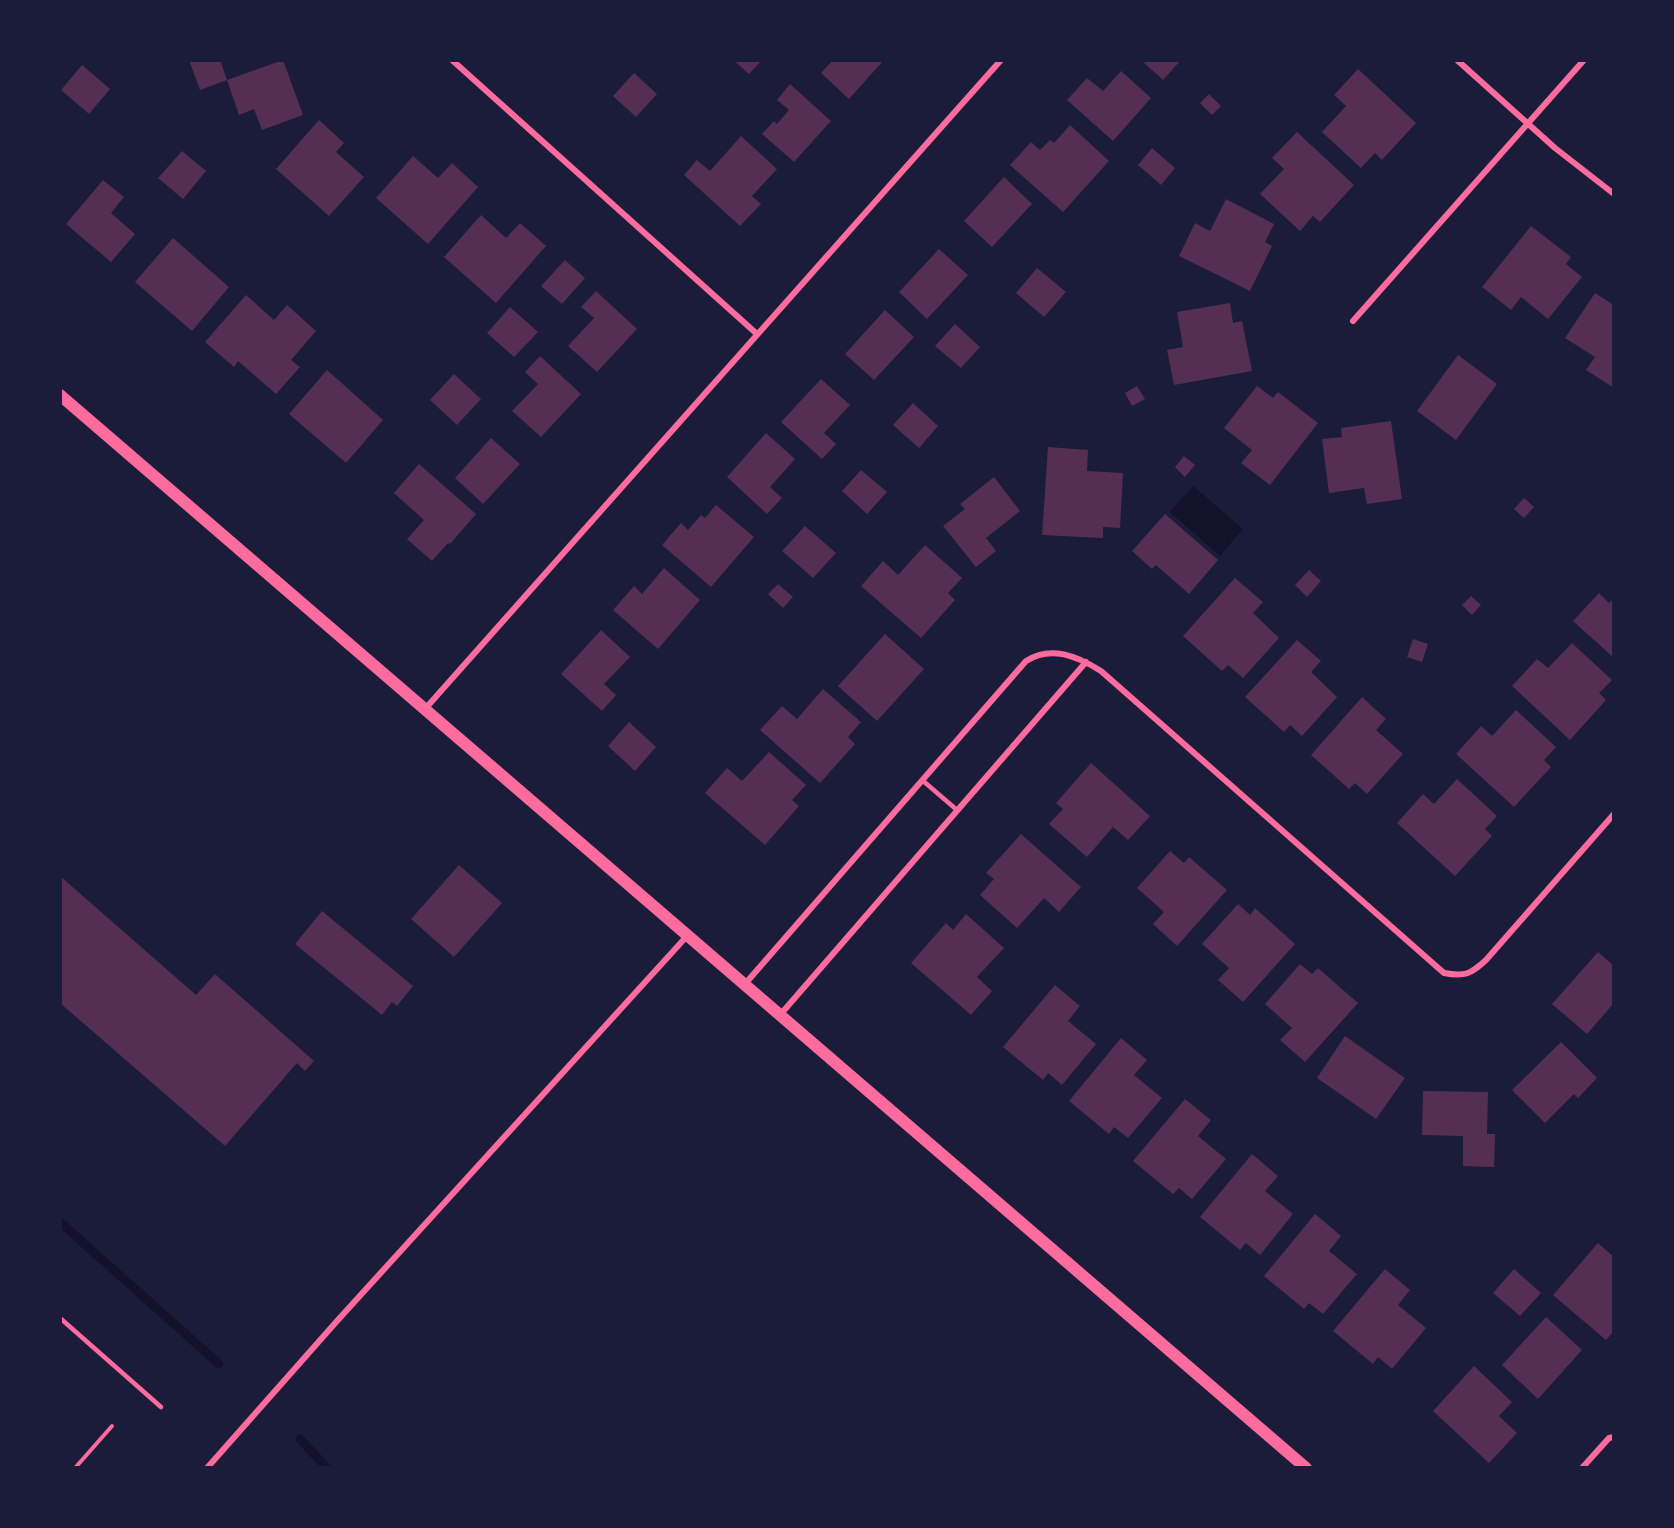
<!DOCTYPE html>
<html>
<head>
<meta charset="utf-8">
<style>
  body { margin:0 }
  #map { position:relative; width:1674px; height:1528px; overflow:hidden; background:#1b1b3a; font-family:Commissioner,sans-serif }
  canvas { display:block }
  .frame { position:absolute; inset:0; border:62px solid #1b1b3a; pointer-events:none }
</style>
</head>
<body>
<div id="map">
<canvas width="1674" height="1528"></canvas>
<div class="frame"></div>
</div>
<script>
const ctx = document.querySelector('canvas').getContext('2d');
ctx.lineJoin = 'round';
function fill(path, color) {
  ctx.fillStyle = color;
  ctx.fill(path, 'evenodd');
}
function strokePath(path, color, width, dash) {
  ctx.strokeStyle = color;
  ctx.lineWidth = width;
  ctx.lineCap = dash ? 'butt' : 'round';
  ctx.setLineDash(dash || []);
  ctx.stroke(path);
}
fill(new Path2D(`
  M 1193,486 L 1243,529 L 1220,556 L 1170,512 Z`), '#12122b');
strokePath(new Path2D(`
  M 60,1222 L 219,1364
  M 300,1439 L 327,1468`), '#12122b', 9);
fill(new Path2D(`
  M 189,60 L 220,60 L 227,80 L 283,60 L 303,115 L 262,130 L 254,109 L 239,115 L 227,80 L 200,90 Z
  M 733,60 L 762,60 L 749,74 Z
  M 833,60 L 884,60 L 849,99 L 821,73 Z
  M 1141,60 L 1181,60 L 1163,80 Z
  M 82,65 L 110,89 L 89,114 L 61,90 Z
  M 1358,69 L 1416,123 L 1382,160 L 1375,153 L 1361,168 L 1322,132 L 1346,106 L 1334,95 Z
  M 1121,71 L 1151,98 L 1113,141 L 1067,100 L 1087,78 L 1103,91 Z
  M 634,73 L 657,94 L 636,117 L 613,96 Z
  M 790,84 L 831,121 L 794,162 L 762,134 L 774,121 L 777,124 L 789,110 L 777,100 Z
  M 1209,94 L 1221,106 L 1212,115 L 1200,103 Z
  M 319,120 L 344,143 L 336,152 L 364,177 L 329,216 L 276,169 Z
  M 1070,125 L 1109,161 L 1063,212 L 1010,165 L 1031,142 L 1040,150 L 1050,140 L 1054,143 Z
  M 1297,132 L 1354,185 L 1320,222 L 1313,216 L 1300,231 L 1260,194 L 1284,169 L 1272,158 Z
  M 741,136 L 777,169 L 752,196 L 761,204 L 740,226 L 684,175 L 697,160 L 710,171 Z
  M 1152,148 L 1175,168 L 1161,185 L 1138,165 Z
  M 182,151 L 206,171 L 183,199 L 158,178 Z
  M 413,156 L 438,178 L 452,163 L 478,187 L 428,244 L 376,198 Z
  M 1004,177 L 1032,204 L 992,247 L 964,221 Z
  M 103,180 L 124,197 L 111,213 L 135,234 L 111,262 L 66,224 Z
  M 1226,199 L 1274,224 L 1265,242 L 1272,246 L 1250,291 L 1179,256 L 1195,223 L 1210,231 Z
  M 481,215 L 506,238 L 520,223 L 546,246 L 496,303 L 444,257 Z
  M 1531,226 L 1571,257 L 1566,264 L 1582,277 L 1548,319 L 1521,297 L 1511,310 L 1482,287 Z
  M 173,238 L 229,287 L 192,331 L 135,282 Z
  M 939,249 L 968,275 L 927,319 L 899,292 Z
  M 565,260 L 585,278 L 562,304 L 541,286 Z
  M 1037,268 L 1066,292 L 1044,317 L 1016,293 Z
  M 596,291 L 637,329 L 597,372 L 568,346 L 594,318 L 581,307 Z
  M 1595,293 L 1612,304 L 1614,300 L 1614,388 L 1586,370 L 1595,357 L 1565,338 Z
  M 246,295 L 274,320 L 287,305 L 316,331 L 291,360 L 300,367 L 276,394 L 238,361 L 234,367 L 205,342 Z
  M 1230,303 L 1233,323 L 1242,321 L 1252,371 L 1174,385 L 1167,350 L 1183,347 L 1177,312 Z
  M 510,307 L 538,332 L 514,357 L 487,333 Z
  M 885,310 L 914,337 L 874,380 L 845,354 Z
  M 955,324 L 980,347 L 961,368 L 935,346 Z
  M 1458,355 L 1497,384 L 1456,440 L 1417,411 Z
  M 540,356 L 581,394 L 541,437 L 512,411 L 538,384 L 525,372 Z
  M 327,370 L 383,420 L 346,463 L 289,414 Z
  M 454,374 L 481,399 L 457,425 L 430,400 Z
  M 821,379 L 850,405 L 824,433 L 836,444 L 822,459 L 781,422 Z
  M 1137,386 L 1145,399 L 1132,406 L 1125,393 Z
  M 1257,386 L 1273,398 L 1278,392 L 1318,423 L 1270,485 L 1241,463 L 1252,450 L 1224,428 Z
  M 913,403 L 938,426 L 919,448 L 893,425 Z
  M 1391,421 L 1402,499 L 1367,504 L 1364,488 L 1329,493 L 1322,439 L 1342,437 L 1341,428 Z
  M 766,433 L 795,459 L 770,487 L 782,498 L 767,514 L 727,477 Z
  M 491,438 L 520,464 L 483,504 L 455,478 Z
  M 1048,447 L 1088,450 L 1087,471 L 1123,473 L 1120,528 L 1103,527 L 1103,538 L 1042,535 Z
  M 1184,456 L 1195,465 L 1185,477 L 1175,467 Z
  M 419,464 L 476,514 L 450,544 L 448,543 L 432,561 L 407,539 L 424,520 L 394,493 Z
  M 861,470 L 887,492 L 867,514 L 842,491 Z
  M 994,477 L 1020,511 L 986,538 L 996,551 L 976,567 L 943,526 L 965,509 L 960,504 Z
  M 1524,498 L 1534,507 L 1524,518 L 1514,509 Z
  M 716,505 L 754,537 L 711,587 L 662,545 L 681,523 L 688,530 L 701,515 L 705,518 Z
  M 1165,514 L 1218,560 L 1189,594 L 1156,565 L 1152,569 L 1132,551 Z
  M 805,526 L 836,553 L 813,578 L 782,551 Z
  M 925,545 L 962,578 L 948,593 L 955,600 L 921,638 L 861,586 L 883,561 L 898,575 Z
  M 664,568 L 700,600 L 658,649 L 613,610 L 634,586 L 642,594 Z
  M 1309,570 L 1321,581 L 1307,597 L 1295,585 Z
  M 1235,578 L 1263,602 L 1253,613 L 1279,638 L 1243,678 L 1228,665 L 1222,671 L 1183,636 Z
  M 778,584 L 793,597 L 783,608 L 768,594 Z
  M 1599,593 L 1609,603 L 1614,598 L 1614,658 L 1573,621 Z
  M 1471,596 L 1481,605 L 1472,615 L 1462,605 Z
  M 601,630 L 630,657 L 604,684 L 616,695 L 602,711 L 561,674 Z
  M 885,634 L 924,669 L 877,721 L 838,686 Z
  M 1413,639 L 1428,644 L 1422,662 L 1407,657 Z
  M 1297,640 L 1321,661 L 1311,672 L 1337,697 L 1302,736 L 1290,725 L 1284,732 L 1245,697 Z
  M 1572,643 L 1612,680 L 1599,693 L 1606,700 L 1570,740 L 1512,686 L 1537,659 L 1548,668 Z
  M 823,689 L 861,722 L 848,737 L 855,744 L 820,783 L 760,730 L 782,706 L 797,719 Z
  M 1362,697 L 1386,719 L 1376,730 L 1403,754 L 1367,794 L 1355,783 L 1349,789 L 1311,755 Z
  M 1516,710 L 1556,747 L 1544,760 L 1551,767 L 1514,807 L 1456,754 L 1481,726 L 1492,736 Z
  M 629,722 L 656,747 L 635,771 L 608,746 Z
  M 769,752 L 806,785 L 792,800 L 799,806 L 765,845 L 705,793 L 727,768 L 742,781 Z
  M 1091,763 L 1150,816 L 1128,840 L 1113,827 L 1087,857 L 1049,824 L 1063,809 L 1056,803 Z
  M 1457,779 L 1497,816 L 1485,829 L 1492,836 L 1455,876 L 1397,823 L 1423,794 L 1434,804 Z
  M 1021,834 L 1081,887 L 1059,912 L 1044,898 L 1017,928 L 980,895 L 994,879 L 986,873 Z
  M 1170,851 L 1184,863 L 1189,857 L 1227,890 L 1177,946 L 1153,924 L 1164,912 L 1137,888 Z
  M 459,865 L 502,903 L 454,957 L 411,919 Z
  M 60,876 L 196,995 L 215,974 L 314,1061 L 305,1071 L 297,1063 L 225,1146 L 60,1003 Z
  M 1238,904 L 1250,915 L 1255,908 L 1295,944 L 1243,1002 L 1218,980 L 1229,968 L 1202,944 Z
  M 322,911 L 413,986 L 397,1006 L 392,1002 L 382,1015 L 295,944 Z
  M 966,914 L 1004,948 L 977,977 L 992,991 L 971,1015 L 911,963 L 946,923 L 953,930 Z
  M 1598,952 L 1614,966 L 1614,1003 L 1587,1034 L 1552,1004 Z
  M 1300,964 L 1312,974 L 1318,968 L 1358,1003 L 1305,1062 L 1280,1040 L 1292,1028 L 1265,1004 Z
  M 1055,985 L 1080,1006 L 1068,1021 L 1096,1044 L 1062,1085 L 1048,1073 L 1043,1080 L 1003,1047 Z
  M 1345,1036 L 1405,1078 L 1376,1119 L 1317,1078 Z
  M 1121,1038 L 1147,1060 L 1134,1075 L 1162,1098 L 1128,1138 L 1114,1127 L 1109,1134 L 1069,1101 Z
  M 1561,1042 L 1597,1078 L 1578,1098 L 1574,1094 L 1545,1123 L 1512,1090 Z
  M 1423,1091 L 1488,1092 L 1487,1134 L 1495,1134 L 1494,1167 L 1463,1166 L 1463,1136 L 1422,1135 Z
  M 1185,1099 L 1211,1120 L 1198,1136 L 1226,1159 L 1192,1199 L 1179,1188 L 1173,1194 L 1133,1161 Z
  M 1252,1154 L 1278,1176 L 1265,1191 L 1293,1214 L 1260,1255 L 1246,1243 L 1240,1250 L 1200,1217 Z
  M 1315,1214 L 1341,1236 L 1329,1251 L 1357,1274 L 1323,1314 L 1309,1303 L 1304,1309 L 1264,1276 Z
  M 1598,1243 L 1614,1257 L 1614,1331 L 1606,1340 L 1553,1295 Z
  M 1385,1269 L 1410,1290 L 1398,1305 L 1426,1328 L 1392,1369 L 1378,1357 L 1373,1364 L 1333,1331 Z
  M 1514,1269 L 1541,1293 L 1520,1316 L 1493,1293 Z
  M 1546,1317 L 1582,1350 L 1538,1399 L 1502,1365 Z
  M 1474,1366 L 1512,1402 L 1499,1416 L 1517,1433 L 1489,1463 L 1433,1411 Z`), '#542f53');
strokePath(new Path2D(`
  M 75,1468 L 112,1426`), '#ff6b9d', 4);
strokePath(new Path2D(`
  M 922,780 L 957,810
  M 60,1318 L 161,1407`), '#ff6b9d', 4.5);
strokePath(new Path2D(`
  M 452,60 L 757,334
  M 1457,60 L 1555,148 L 1614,194
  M 1353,321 L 1584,60
  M 425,709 L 1001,60
  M 745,984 L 1026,661 C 1051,645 1077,656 1101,671 L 1444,973 C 1465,977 1471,974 1486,960 L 1614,814
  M 780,1015 L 1086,662
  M 207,1468 L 337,1321 L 687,936
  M 1582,1468 L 1609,1438 L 1614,1437`), '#ff6b9d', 6);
strokePath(new Path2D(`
  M 60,395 L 1306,1468`), '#ff6b9d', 12);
</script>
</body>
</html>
